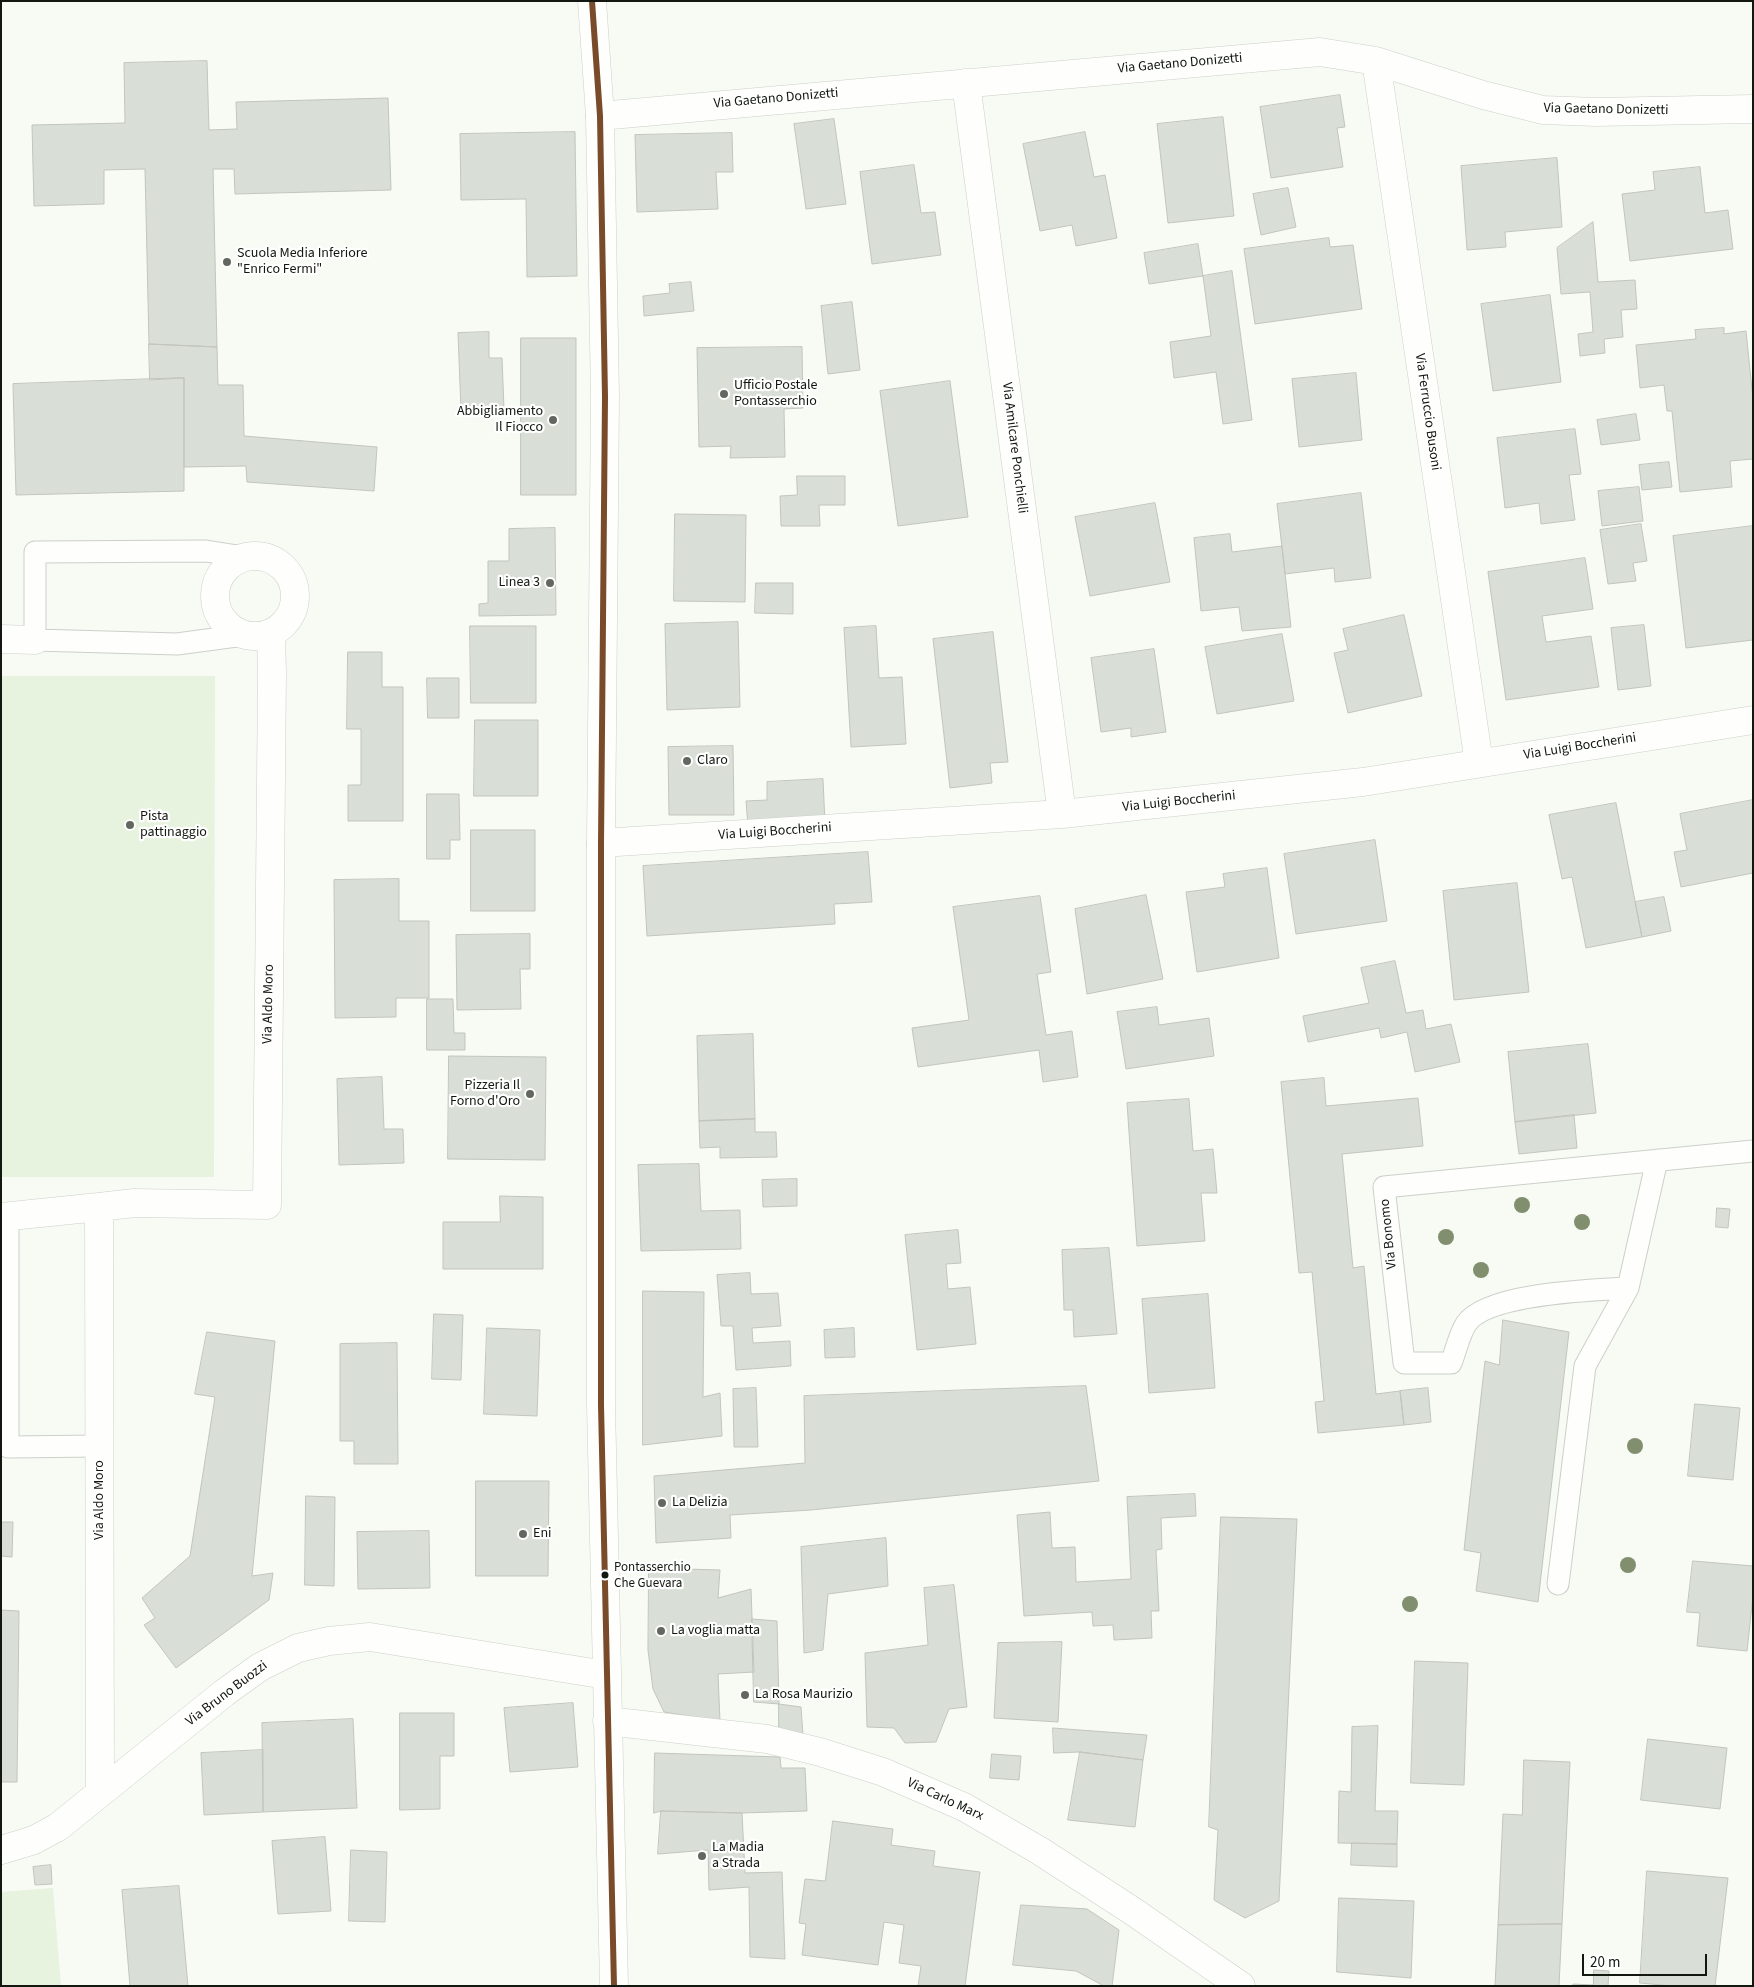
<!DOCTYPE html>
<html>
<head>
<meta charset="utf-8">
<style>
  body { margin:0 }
  #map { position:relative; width:1754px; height:1987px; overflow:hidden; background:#f7fbf4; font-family:"Source Sans 3",sans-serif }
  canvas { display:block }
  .frame { position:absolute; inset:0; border:2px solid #12170f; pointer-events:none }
  .scale { position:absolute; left:1582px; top:1954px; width:125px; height:22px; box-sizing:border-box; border:2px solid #12170f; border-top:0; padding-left:6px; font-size:15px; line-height:18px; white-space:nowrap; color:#12170f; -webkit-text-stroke:4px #fff; paint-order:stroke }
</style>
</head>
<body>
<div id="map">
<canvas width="1754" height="1987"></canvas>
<div class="frame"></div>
<div class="scale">20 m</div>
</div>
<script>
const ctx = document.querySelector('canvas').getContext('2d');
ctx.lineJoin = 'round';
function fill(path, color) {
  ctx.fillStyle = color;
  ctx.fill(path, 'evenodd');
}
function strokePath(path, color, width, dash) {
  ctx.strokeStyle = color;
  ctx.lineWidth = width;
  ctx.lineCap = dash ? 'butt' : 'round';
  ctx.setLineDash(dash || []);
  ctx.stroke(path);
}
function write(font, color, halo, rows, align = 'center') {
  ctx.font = font + ' "Source Sans 3",sans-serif';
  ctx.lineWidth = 4.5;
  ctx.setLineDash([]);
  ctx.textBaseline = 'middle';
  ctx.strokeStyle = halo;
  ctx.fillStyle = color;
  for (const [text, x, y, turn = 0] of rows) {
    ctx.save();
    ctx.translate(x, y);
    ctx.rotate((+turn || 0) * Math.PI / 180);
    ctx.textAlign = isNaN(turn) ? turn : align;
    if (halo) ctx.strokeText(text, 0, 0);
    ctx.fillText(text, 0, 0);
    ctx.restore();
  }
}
fill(new Path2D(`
  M 1,676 L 215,676 L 214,1177 L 1,1177 Z
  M 53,1888 L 61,1986 L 1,1986 L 1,1892 Z`), '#e7f2df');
const building = new Path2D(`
  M 207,61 L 209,130 L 237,129 L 236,102 L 388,98 L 391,190 L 235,194 L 234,169 L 213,169 L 217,347 L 149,344 L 145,169 L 104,170 L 104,204 L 34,206 L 32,125 L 125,123 L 124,63 Z
  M 1340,95 L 1345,127 L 1337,128 L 1343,167 L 1271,178 L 1260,107 Z
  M 1223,117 L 1234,216 L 1168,223 L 1157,124 Z
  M 834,119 L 846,204 L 806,209 L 794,124 Z
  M 575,132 L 577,276 L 527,277 L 526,199 L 461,200 L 460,134 Z
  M 1085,132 L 1094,177 L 1105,175 L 1117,238 L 1076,246 L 1072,225 L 1040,231 L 1023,144 Z
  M 732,133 L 733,172 L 716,172 L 718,209 L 637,212 L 635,135 Z
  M 1557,158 L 1562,227 L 1505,232 L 1506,247 L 1467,250 L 1461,166 Z
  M 914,165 L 921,213 L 935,212 L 941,255 L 872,264 L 860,172 Z
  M 1700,167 L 1705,213 L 1728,210 L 1733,249 L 1630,261 L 1622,194 L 1655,190 L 1653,172 Z
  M 1288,188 L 1296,227 L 1261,235 L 1253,194 Z
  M 1593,222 L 1598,282 L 1635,280 L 1637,309 L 1621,310 L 1623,337 L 1604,339 L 1605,353 L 1580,356 L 1578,334 L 1593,332 L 1590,292 L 1561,294 L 1557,248 Z
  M 1329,238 L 1330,247 L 1353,245 L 1362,309 L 1255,324 L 1244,249 Z
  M 1198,244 L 1203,276 L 1149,284 L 1144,253 Z
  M 1232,271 L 1252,420 L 1223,424 L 1216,372 L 1174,378 L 1170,342 L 1211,336 L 1203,276 Z
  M 691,282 L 694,311 L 644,316 L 643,296 L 670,293 L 669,284 Z
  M 1550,295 L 1561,382 L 1493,391 L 1481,304 Z
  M 852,302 L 860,370 L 828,374 L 821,306 Z
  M 1724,328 L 1724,334 L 1746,331 L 1753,399 L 1753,459 L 1730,461 L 1732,487 L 1680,492 L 1672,411 L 1667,411 L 1664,385 L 1640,388 L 1636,345 L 1696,339 L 1695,330 Z
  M 489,332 L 489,358 L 502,358 L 504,409 L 461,410 L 458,333 Z
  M 521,338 L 576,338 L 576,495 L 521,495 Z
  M 149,344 L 217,347 L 218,385 L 243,385 L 244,436 L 377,447 L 374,491 L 247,482 L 246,466 L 184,467 L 184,378 L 150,380 Z
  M 802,347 L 803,408 L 784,409 L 785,457 L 730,458 L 731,446 L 699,447 L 697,348 Z
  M 1356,373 L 1362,440 L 1299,447 L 1292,379 Z
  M 184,378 L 184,491 L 16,495 L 13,384 Z
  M 950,381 L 968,517 L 898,526 L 880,391 Z
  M 1636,414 L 1640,440 L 1601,445 L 1597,420 Z
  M 1575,429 L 1581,474 L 1569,475 L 1575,520 L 1541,524 L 1539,503 L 1505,508 L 1497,438 Z
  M 1669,462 L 1672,487 L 1642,490 L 1639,465 Z
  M 797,476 L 845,476 L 845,505 L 819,505 L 820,526 L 781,526 L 780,496 L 797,495 Z
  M 1639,487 L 1643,521 L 1602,526 L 1598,491 Z
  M 1361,493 L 1371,578 L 1335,582 L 1334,568 L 1285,574 L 1277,504 Z
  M 1155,503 L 1170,582 L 1090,596 L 1075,517 Z
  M 675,514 L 746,515 L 745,602 L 674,601 Z
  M 1641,524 L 1647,561 L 1633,563 L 1636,581 L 1608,584 L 1600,530 Z
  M 1753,526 L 1753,640 L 1686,648 L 1673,536 Z
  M 555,528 L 556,615 L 479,616 L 479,604 L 488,603 L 488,561 L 509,561 L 509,529 Z
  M 1230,534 L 1232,552 L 1282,546 L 1291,627 L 1242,631 L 1239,607 L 1201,611 L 1194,538 Z
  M 1585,558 L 1593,609 L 1542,616 L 1546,642 L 1591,636 L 1599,687 L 1506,700 L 1488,572 Z
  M 756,583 L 793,583 L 793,614 L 755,613 Z
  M 1404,615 L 1422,696 L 1348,713 L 1334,653 L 1348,650 L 1343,629 Z
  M 738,622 L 740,707 L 667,710 L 665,624 Z
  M 1644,625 L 1651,686 L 1618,690 L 1611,628 Z
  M 470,626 L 536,626 L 536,703 L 471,703 Z
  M 876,626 L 879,678 L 902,677 L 906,744 L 851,747 L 844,628 Z
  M 993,632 L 1008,762 L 990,763 L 992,783 L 950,788 L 933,639 Z
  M 1282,634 L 1294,701 L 1217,714 L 1205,647 Z
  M 1154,649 L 1166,732 L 1131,737 L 1131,728 L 1101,732 L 1091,658 Z
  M 348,652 L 382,652 L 382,687 L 403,687 L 403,821 L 348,821 L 348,785 L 361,785 L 361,729 L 347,729 Z
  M 427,678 L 459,678 L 459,718 L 428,718 Z
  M 475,720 L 538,720 L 538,796 L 474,796 Z
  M 733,746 L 734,815 L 669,815 L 668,747 Z
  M 823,779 L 825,823 L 748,827 L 746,801 L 767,800 L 767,782 Z
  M 427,794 L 459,794 L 460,840 L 450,840 L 450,859 L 427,859 Z
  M 1753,800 L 1753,873 L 1681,887 L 1674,852 L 1687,850 L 1680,814 Z
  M 1616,803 L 1642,937 L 1586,948 L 1572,877 L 1562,879 L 1549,815 Z
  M 471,830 L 535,830 L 535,911 L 471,911 Z
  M 1375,840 L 1387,921 L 1296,934 L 1284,854 Z
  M 868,852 L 872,902 L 834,904 L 835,924 L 647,936 L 643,866 Z
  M 1267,868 L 1279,958 L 1197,972 L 1186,892 L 1225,887 L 1223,874 Z
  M 399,879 L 399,921 L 429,921 L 429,998 L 396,998 L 396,1017 L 335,1018 L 334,880 Z
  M 1517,883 L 1529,992 L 1454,1000 L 1443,891 Z
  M 1146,895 L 1163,979 L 1087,994 L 1075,909 Z
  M 1040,896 L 1051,972 L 1037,974 L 1046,1035 L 1072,1031 L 1078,1077 L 1043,1082 L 1039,1050 L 918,1067 L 912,1028 L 969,1020 L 953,907 Z
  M 1664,897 L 1671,931 L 1642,937 L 1635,902 Z
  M 530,934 L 530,969 L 520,969 L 521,1009 L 457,1010 L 456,935 Z
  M 1395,961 L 1406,1013 L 1423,1010 L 1426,1029 L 1451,1024 L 1460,1062 L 1415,1072 L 1407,1032 L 1381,1038 L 1379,1028 L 1308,1042 L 1303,1016 L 1369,1003 L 1361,968 Z
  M 427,999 L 453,999 L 454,1033 L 465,1033 L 465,1050 L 427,1050 Z
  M 1157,1007 L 1159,1025 L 1209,1018 L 1214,1056 L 1126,1069 L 1117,1012 Z
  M 753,1034 L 755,1119 L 699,1121 L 697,1036 Z
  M 1588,1044 L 1596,1113 L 1515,1122 L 1508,1052 Z
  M 449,1056 L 546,1057 L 545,1160 L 448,1159 Z
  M 382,1077 L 384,1129 L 403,1129 L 404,1163 L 339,1165 L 337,1079 Z
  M 1324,1078 L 1326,1106 L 1418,1098 L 1423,1146 L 1342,1154 L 1353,1268 L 1364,1266 L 1376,1394 L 1400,1391 L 1404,1425 L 1318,1433 L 1315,1402 L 1324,1401 L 1312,1272 L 1299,1273 L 1281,1082 Z
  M 1189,1099 L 1193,1151 L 1213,1149 L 1217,1193 L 1201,1193 L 1205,1241 L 1137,1246 L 1127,1103 Z
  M 1574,1115 L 1577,1148 L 1519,1154 L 1515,1122 Z
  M 755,1119 L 755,1132 L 776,1132 L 777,1157 L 720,1158 L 720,1147 L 700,1148 L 699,1121 Z
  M 699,1164 L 701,1211 L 740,1210 L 741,1249 L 641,1251 L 638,1165 Z
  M 797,1179 L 797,1206 L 763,1207 L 762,1180 Z
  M 500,1196 L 543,1197 L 543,1269 L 443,1269 L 443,1222 L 500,1222 Z
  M 1717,1208 L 1730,1209 L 1728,1228 L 1716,1227 Z
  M 958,1230 L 961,1263 L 946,1264 L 948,1289 L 970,1287 L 976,1344 L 917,1350 L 905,1235 Z
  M 1109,1248 L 1117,1334 L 1074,1337 L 1073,1310 L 1064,1310 L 1062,1250 Z
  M 750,1273 L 751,1294 L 778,1293 L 781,1326 L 752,1328 L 753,1343 L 790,1341 L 791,1366 L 736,1370 L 733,1326 L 721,1326 L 717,1275 Z
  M 643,1291 L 704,1292 L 703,1397 L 720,1393 L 722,1436 L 643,1445 Z
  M 1208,1294 L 1215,1388 L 1149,1393 L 1142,1299 Z
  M 434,1314 L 463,1315 L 461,1380 L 432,1379 Z
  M 1503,1320 L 1569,1332 L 1538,1602 L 1476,1591 L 1481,1553 L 1464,1550 L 1485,1361 L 1499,1365 Z
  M 487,1328 L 540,1330 L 537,1416 L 484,1414 Z
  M 854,1328 L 855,1357 L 825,1358 L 824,1330 Z
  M 207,1332 L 275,1341 L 252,1576 L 273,1573 L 269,1600 L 176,1668 L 144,1625 L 155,1618 L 142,1598 L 190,1556 L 215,1397 L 195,1394 Z
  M 397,1343 L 398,1464 L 354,1464 L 354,1441 L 340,1441 L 340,1344 Z
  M 1086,1386 L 1099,1481 L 811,1510 L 730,1515 L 731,1538 L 656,1543 L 654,1476 L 805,1463 L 804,1396 Z
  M 756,1388 L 758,1447 L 734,1447 L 733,1389 Z
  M 1428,1388 L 1431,1422 L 1404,1425 L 1400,1391 Z
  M 1695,1404 L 1740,1408 L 1733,1480 L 1688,1476 Z
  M 476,1481 L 549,1481 L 548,1576 L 476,1576 Z
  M 1195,1494 L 1196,1516 L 1161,1518 L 1162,1549 L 1156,1550 L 1159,1611 L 1151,1611 L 1152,1638 L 1114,1640 L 1113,1625 L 1093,1626 L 1092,1612 L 1024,1616 L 1017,1515 L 1050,1512 L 1052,1548 L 1075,1547 L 1076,1582 L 1131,1579 L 1127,1497 Z
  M 306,1496 L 335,1497 L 334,1586 L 305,1585 Z
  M 1221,1517 L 1297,1519 L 1279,1901 L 1245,1918 L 1214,1900 L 1218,1830 L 1209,1827 Z
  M 1,1522 L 13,1522 L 12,1557 L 1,1556 Z
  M 429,1531 L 430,1588 L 358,1589 L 357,1532 Z
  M 886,1538 L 888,1586 L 828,1594 L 823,1650 L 804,1653 L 801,1547 Z
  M 1693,1561 L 1753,1566 L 1753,1596 L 1747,1651 L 1697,1646 L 1700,1613 L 1687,1612 Z
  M 649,1568 L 720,1570 L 718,1598 L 751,1589 L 754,1672 L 718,1674 L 720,1721 L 664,1712 L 653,1689 L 648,1650 Z
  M 954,1585 L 967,1707 L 949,1709 L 936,1742 L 905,1743 L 894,1728 L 867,1727 L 865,1653 L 928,1645 L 924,1588 Z
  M 1,1610 L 19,1611 L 17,1782 L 1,1782 Z
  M 752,1619 L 777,1621 L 779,1704 L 754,1702 Z
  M 1062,1642 L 1058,1722 L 994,1718 L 998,1643 Z
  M 1415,1661 L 1468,1663 L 1464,1785 L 1411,1783 Z
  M 573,1703 L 578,1767 L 510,1772 L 504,1708 Z
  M 779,1704 L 801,1707 L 803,1735 L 779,1731 Z
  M 400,1713 L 454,1713 L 454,1756 L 440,1756 L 440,1809 L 400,1810 Z
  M 353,1719 L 357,1808 L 263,1812 L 262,1723 Z
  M 1378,1726 L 1375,1811 L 1398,1811 L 1397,1844 L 1338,1843 L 1339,1791 L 1351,1792 L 1352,1727 Z
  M 1053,1728 L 1147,1735 L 1143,1760 L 1080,1752 L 1054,1753 Z
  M 1648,1739 L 1727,1748 L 1720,1809 L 1641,1800 Z
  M 263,1750 L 263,1812 L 204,1815 L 201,1753 Z
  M 1080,1752 L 1143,1760 L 1135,1827 L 1068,1820 Z
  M 655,1753 L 780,1757 L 781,1768 L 805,1768 L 807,1811 L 742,1813 L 661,1811 L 654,1813 Z
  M 992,1754 L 1021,1756 L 1019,1780 L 990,1778 Z
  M 1524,1760 L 1570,1762 L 1562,1924 L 1498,1925 L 1503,1814 L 1522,1815 Z
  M 661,1811 L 742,1813 L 745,1873 L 782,1872 L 785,1959 L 750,1957 L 749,1887 L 709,1890 L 708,1850 L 658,1854 Z
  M 833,1821 L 893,1829 L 891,1845 L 935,1851 L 933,1866 L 980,1872 L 965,1986 L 918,1986 L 921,1966 L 899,1963 L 904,1925 L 884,1922 L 878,1965 L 802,1955 L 806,1924 L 799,1923 L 805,1879 L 825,1881 Z
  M 325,1837 L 331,1911 L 278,1914 L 272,1841 Z
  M 1352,1843 L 1397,1844 L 1397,1867 L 1351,1865 Z
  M 351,1850 L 387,1852 L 385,1922 L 349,1921 Z
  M 51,1865 L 52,1884 L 35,1885 L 33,1867 Z
  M 1647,1871 L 1728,1878 L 1715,1986 L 1672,1986 L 1640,1983 Z
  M 179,1886 L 188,1986 L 130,1986 L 122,1890 Z
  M 1339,1898 L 1414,1901 L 1411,1978 L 1337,1972 Z
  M 1021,1905 L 1087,1909 L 1119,1930 L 1112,1986 L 1104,1986 L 1076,1971 L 1013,1965 Z
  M 1562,1924 L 1559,1986 L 1495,1986 L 1498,1925 Z
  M 1594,1970 L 1609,1971 L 1608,1986 L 1572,1986 L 1573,1984 L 1593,1985 Z`);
fill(building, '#d9ded6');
strokePath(building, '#c1c5be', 1);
const service = new Path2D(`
  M 244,557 L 206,551 L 35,552 L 35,640 L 177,644 L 244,635
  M 8,1217 L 8,1447 L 100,1446
  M 1628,1288 C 1594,1290 1486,1293 1466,1324 C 1459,1335 1456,1351 1451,1363 L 1404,1363 L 1384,1187 L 1753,1151
  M 1558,1584 L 1585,1366 L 1628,1288 L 1657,1160`);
const pedestrian = new Path2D(`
  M 1,639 L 35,640`);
const minor = new Path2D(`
  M 1376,61 L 1479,763
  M 966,83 L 1062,814
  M 600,116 L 1320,52 L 1376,61 L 1483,95 L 1543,110 L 1596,112 L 1753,109
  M215 596a40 40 0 1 1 80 0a40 40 0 1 1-80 0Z
  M 601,843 L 1062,814 L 1363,782 L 1753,720
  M 99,1207 L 134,1203 L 267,1205 L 272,673 L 271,634
  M 1,1217 L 99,1207 L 100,1793
  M 607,1721 L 767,1739 L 820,1752 L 883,1772 L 964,1807 L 1040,1851 L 1131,1910 L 1241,1986
  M 1,1850 L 34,1840 L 58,1827 L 224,1693 L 260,1667 L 298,1648 L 329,1641 L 370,1637 L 606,1675`);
const secondary = new Path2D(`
  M 592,1 L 600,116 L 605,397 L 601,843 L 601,1405 L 614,1986`);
strokePath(service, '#ccd0c9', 23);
strokePath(pedestrian, '#ccd0c9', 29);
strokePath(minor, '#ccd0c9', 29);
strokePath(secondary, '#ccd0c9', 29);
strokePath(service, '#fefefd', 21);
strokePath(pedestrian, '#fefefd', 28);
strokePath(minor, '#fefefd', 28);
strokePath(secondary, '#fefefd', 28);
strokePath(new Path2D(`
  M 592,1 L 600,116 L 605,397 L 601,843 L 601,1405 L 614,1986`), '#7a4b2a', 6);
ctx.fillStyle = '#818f6f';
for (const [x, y] of [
  [1522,1205],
  [1582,1222],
  [1446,1237],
  [1481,1270],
  [1635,1446],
  [1628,1565],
  [1410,1604]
]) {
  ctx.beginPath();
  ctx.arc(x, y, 8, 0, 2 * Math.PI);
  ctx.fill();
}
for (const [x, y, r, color] of [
  [227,262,5,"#62675f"],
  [724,394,5,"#62675f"],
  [553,420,5,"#62675f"],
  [550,583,5,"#62675f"],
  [687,761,5,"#62675f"],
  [130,825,5,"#62675f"],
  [530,1094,5,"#62675f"],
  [662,1503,5,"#62675f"],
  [523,1534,5,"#62675f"],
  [605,1575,4.5,"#12170f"],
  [661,1631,5,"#62675f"],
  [745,1695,5,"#62675f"],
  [702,1856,5,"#62675f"]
]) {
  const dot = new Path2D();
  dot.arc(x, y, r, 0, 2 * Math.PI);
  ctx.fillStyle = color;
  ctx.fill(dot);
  strokePath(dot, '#fff', 2);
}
write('13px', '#12170f', '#fff', [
  ["Pontasserchio",614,1568],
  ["Che Guevara",614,1584]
], 'left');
write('14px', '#12170f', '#fff', [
  ["Via Gaetano Donizetti",1180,64,-5],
  ["Via Gaetano Donizetti",776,99,-5],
  ["Via Gaetano Donizetti",1606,110,1],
  ["Via Ferruccio Busoni",1427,412,82],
  ["Via Amilcare Ponchielli",1014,448,83],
  ["Via Luigi Boccherini",1580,747,-9],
  ["Via Luigi Boccherini",1179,802,-6],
  ["Via Luigi Boccherini",775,832,-4],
  ["Via Aldo Moro",269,1004,-89],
  ["Via Bonomo",1389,1234,-96],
  ["Via Aldo Moro",100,1500,-90],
  ["Via Bruno Buozzi",227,1694,-37],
  ["Via Carlo Marx",945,1800,25]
]);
write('14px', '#12170f', '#fff', [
  ["Scuola Media Inferiore",237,254],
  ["\"Enrico Fermi\"",237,270],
  ["Ufficio Postale",734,386],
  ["Pontasserchio",734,402],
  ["Abbigliamento",543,412,"right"],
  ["Il Fiocco",543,428,"right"],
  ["Linea 3",540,583,"right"],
  ["Claro",697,761],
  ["Pista",140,817],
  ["pattinaggio",140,833],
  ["Pizzeria Il",520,1086,"right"],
  ["Forno d'Oro",520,1102,"right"],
  ["La Delizia",672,1503],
  ["Eni",533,1534],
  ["La voglia matta",671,1631],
  ["La Rosa Maurizio",755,1695],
  ["La Madia",712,1848],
  ["a Strada",712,1864]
], 'left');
</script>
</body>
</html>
